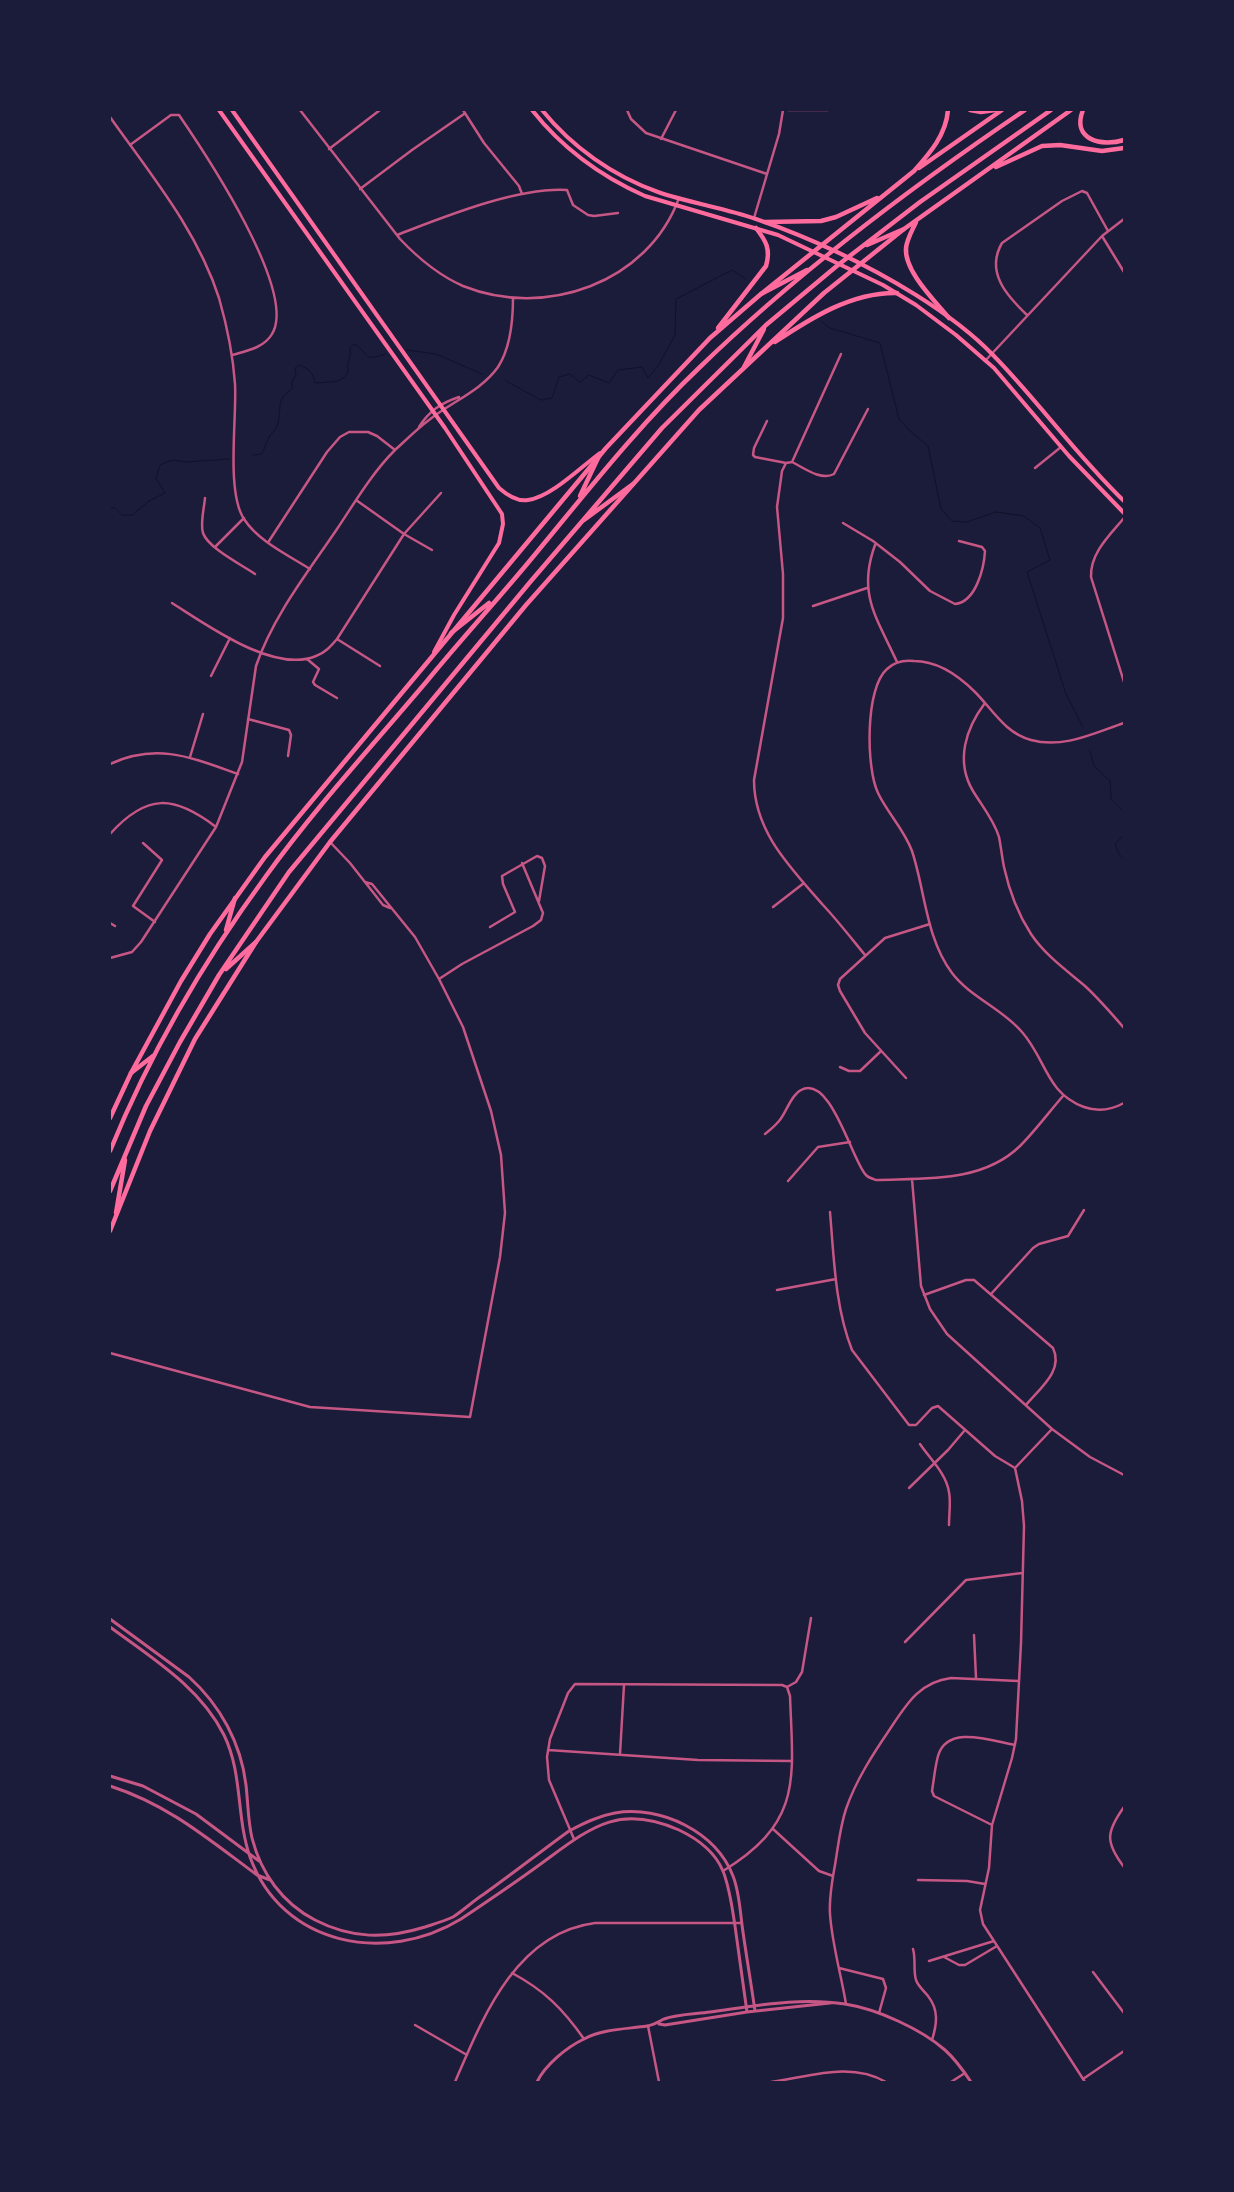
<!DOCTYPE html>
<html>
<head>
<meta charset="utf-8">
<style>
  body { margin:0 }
  #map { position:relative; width:1234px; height:2192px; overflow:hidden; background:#1b1b3a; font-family:"Golos Text",sans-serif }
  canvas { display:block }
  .frame { position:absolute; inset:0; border:111px solid #1b1b3a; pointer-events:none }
</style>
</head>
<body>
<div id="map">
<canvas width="1234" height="2192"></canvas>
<div class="frame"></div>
</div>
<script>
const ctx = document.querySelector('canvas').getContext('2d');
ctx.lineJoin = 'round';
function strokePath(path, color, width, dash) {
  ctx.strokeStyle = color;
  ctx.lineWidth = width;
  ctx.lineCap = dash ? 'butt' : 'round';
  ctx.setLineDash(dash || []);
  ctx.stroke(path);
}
strokePath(new Path2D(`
  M 821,321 L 830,328 L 880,343 L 899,419 L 910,431 L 928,446 L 941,509 L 952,521 L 967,522 L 996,512 L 1024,516 L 1040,528 L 1050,560 L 1027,572 L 1066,694 L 1083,727
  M 406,350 L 436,354 L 482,374
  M 506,381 L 541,400 L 552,398 L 559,377 L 570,374 L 580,382 L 589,375 L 609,383 L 618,370 L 642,367 L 648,378 L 658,366 L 675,335 L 676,299 L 732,270 L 746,279
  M 253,455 L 262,454 C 264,449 266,444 268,439 C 270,434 275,431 277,426 C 283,409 274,401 292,389 L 292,381 L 296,375 L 295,368 L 299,365 C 309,369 313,372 315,383 C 325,382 345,384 348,371 C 348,368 347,366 348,363 C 350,357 351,354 350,347 L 352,345 L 357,345 L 368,357 L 376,357 L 385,354
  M 110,508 L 115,508 L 122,515 L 132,515 L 149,501 L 165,493 L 156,478 L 160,465 L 172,460 L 186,462 L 229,459
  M 1090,751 L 1094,766 L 1110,781 L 1111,799 L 1124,812
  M 1124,835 L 1115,844 L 1119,854 L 1124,860`), '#12122b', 1);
strokePath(new Path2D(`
  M 300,110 L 400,239 C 418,258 438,275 463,286 C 545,319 648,283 679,198
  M 463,110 L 484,143 L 519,186 L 522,194
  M 627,110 L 631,119 L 646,133 L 767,174
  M 788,110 L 828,110
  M 110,117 C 151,175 197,230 219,298 C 227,326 233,355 235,384 C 237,418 226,492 244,519 C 258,541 288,555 310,569
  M 661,139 L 676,110
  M 130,145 L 171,115 L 179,115 C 205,153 298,292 272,334 C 264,348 246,351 232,355
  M 329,149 L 380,110
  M 360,189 L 412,150 L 464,114
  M 754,218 L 779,134 L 783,110
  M 397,235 C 444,217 517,187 567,190 L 573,205 L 588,215 L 594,216 L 618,213
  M 1102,236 L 1124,272
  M 1027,315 C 1007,296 985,272 1002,243 L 1062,201 L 1082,191 L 1087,193 L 1108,231
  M 985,361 L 1102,236 L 1124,219
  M 767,421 L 754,448 L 753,455 L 755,457 L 786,463 L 792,462 C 804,468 821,481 834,474 L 868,409
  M 419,427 C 429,411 441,403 459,397
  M 792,462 L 841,354
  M 786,463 L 782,471 L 777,507 L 783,574 L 783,618 L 754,780 C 754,832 791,868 823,905 C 838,921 851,938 865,955
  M 1035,468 L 1061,447
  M 205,498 C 204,509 200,523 203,533 C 208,548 242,565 255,574
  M 356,500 L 404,534 L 432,550
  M 1124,518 C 1110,535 1090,553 1091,577 L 1124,682
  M 843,523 L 873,541 L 900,562 L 930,591 L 955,604 C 976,602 984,568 985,551 L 982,547 L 959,541
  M 269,541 L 327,452 L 340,437 L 349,432 L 368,432 L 377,436 L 395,450
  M 875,545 C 857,594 877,618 897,662
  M 215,547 L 244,518
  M 172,603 C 207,625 274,674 316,656 C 325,653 331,646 337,639 L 404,534 L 441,493
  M 813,606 L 867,588
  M 337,639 L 380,666
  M 307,659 L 319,669 L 313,682 L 315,685 L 337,698
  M 211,676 L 230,638
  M 985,703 C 966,728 955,761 973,791 C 982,806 994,820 999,837 C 1001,847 1002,857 1004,867 C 1009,890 1018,914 1031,934 C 1045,955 1066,970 1085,986 C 1099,999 1112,1014 1124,1028
  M 248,719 L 289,730 L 291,735 L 288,756
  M 1124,723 C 1094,733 1063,749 1031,740 C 1005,733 993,710 975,692 C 959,676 937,661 914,661 C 904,660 894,662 887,669 C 865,688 866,768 878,793 C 888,814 904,829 912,851 C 925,890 926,939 952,973 C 970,997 1003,1009 1022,1032 C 1046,1059 1046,1093 1084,1107 C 1098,1112 1111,1110 1124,1103
  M 190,757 L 203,714
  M 110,764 C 157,742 193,758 238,774
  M 216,827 L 242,762 L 256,666 C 273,616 308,572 337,529 C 355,502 372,473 395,450 C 406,440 417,429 429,420 C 451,402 481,391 498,367 C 511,347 513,321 513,298
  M 110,834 C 147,793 174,795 216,827 L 141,942 L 132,952 L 110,958
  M 330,842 L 350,863 L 383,905 L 390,908
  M 143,843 L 162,860 L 133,906 L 155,922
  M 773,907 L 804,883
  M 110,923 L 115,926
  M 490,927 L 515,912 L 503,884 L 502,876 L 537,856 L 542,858 L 545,866 L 539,901
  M 439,979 L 462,964 L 533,926 L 541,920 L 543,913 L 522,863
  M 840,1067 L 849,1071 L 860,1071 L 880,1052
  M 906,1078 L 865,1033 L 840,991 L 838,985 L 840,979 L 885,938 L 930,924
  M 765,1134 C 770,1130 775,1126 779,1121 C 786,1113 791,1095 801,1090 C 831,1074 852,1161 866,1175 C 869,1178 873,1179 876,1180 C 925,1178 982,1183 1020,1146 C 1035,1131 1049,1112 1063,1096
  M 912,1179 L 921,1286 L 930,1309 L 947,1334 L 1052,1429 L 1090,1457 L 1124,1475
  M 788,1181 L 818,1147 L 850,1142
  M 830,1212 C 834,1258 835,1307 852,1350 L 909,1425 L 916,1425 L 932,1408 L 938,1406 L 995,1456 L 1015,1468
  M 777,1290 L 836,1279
  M 991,1294 L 1033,1248 L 1039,1244 L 1068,1236 L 1084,1210
  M 924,1295 L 966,1280 L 974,1280 L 1053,1348 C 1064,1371 1039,1389 1026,1405
  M 110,1353 L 310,1407 L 470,1417 L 500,1257 L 505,1213 L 501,1155 L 491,1111 L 463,1027 L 439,979 L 415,937 L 372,884 L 365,882
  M 1052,1429 L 1015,1468 L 1022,1501 L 1024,1526 L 1021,1643 L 1016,1739 L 1012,1758 L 992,1825 L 989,1868 L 980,1910 L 983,1924 L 1085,2082
  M 920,1444 C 930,1459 946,1473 949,1492 C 951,1502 949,1514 949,1525
  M 909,1488 L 948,1450 L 965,1430
  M 974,1635 L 976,1678
  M 905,1642 L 966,1580 L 1022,1573
  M 787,1687 L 796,1682 L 802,1672 L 811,1618
  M 548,1750 L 698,1760 L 791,1761
  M 620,1754 L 624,1685
  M 1124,1807 C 1106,1832 1105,1842 1124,1867
  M 992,1825 L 934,1796 L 932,1791 C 934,1779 935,1767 938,1756 C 947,1724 992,1741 1015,1745
  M 773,1829 L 819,1871 L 833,1876
  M 574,1839 L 549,1780 L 547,1757 L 550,1739 L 568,1693 L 575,1684 L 782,1685 L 787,1687 L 790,1696 C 793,1779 803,1822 723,1871
  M 918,1880 L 967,1881 L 985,1884
  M 913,1949 C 916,1959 913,1970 916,1980 C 918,1986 924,1991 928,1996 C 939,2010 937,2024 932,2040
  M 944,1957 L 959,1965 L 965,1965 L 997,1946
  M 929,1961 L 994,1941
  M 839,1968 L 883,1979 L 886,1988 L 879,2013
  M 1093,1972 L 1124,2013
  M 512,1973 C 544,1990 563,2009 584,2039
  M 846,2004 C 841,1974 832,1944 830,1914 C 829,1898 832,1881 835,1865 C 838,1847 840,1827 846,1809 C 856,1780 873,1754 890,1729 C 906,1705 919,1682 951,1678 L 1018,1681
  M 415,2025 L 467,2055
  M 648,2026 L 659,2082
  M 1083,2079 L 1124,2051
  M 455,2082 C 483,2017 516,1933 595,1923 L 742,1923
  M 771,2082 C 809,2077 850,2061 886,2082
  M 951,2082 L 965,2073`), '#c65784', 2.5);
strokePath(new Path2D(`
  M 110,1619 L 189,1677 C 220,1705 241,1743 246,1785 C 248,1803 248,1821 252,1838 C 261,1873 282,1903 315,1920 C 352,1939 386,1939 425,1927 C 434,1924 444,1921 453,1917 C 464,1910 473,1901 484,1894 C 512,1874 540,1852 569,1831 C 584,1823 598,1816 615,1813 C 661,1805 716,1832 733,1876 C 739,1891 740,1909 742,1925 C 746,1954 751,1983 755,2011
  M 110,1627 C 152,1658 200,1687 224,1735 C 243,1774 236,1817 250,1857 C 282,1946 386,1965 461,1919 C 488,1901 516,1882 542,1863 C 590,1828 618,1803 679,1830 C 698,1839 715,1852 723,1871 C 730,1889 732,1907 735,1926 C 739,1955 743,1984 747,2012
  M 110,1776 L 143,1786 L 196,1814 L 259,1861
  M 110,1786 C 169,1805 208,1839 257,1875 L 270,1880
  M 659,2024 L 665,2025 L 747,2012 L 830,2003
  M 537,2082 C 545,2065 567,2047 584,2039 C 602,2029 627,2029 647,2026 C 654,2025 658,2022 664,2019 C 677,2014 696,2014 710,2012 C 755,2006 800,1997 845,2004 C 877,2009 921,2029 945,2050 C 955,2059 963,2070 971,2082`), '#c65784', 3);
strokePath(new Path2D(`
  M 219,110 L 445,428 L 502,514 L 503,524 L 499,543 L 454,615 L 434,652
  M 232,110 L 499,488 C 507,495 517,502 528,500 C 551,497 581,467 600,453
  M 532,110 C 562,148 600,176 645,196 L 778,235 L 883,285 L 916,305 L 956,335 L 994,368 L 1069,456 L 1124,513
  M 542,110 C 572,147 613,176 658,192 C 690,203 724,208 756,219 C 811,238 866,264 916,295 C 943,312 971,332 993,355 C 1039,402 1077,456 1124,501`), '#ff6b9d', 4);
strokePath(new Path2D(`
  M 996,167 L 1042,146 L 1060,145 L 1102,151 L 1124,148
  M 919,168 L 1002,110
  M 765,222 L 821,221 L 836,217 L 877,198
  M 916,222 C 912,231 907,239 906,248 C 904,271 935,301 949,318
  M 718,328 L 766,266 C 771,249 766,241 756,228
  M 775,342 C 811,318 852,292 897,293
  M 110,1118 L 131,1073 L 181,981 L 210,934 L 265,857 L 606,448 L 710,338 L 761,294 L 914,171 C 930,153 946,135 948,110
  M 110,1231 L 150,1131 L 195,1039 L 256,942 L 330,842 L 526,605 L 699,410 L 824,293 L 904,229 L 1071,110`), '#ff6b9d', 4.5);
strokePath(new Path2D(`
  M 970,110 L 981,112 L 995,110
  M 1083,110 C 1071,140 1102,147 1124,140
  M 867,245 L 904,229
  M 761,294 L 807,270
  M 744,367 L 764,329
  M 580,496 L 599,456
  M 584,520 L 633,484
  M 451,633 L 489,603
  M 226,930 L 235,898
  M 226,969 L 256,942
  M 131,1073 L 153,1056
  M 110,1151 C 150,1053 203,962 266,876 C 315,808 373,745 427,681 C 463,637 501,596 537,552 C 589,489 640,424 700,367 C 799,271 911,187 1025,110
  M 110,1191 L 146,1106 L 180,1042 L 219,975 L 289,872 L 531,581 L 662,428 L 766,325 L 838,265 L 920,202 L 1051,110
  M 116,1213 L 125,1160`), '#ff6b9d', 4.5);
</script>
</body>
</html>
